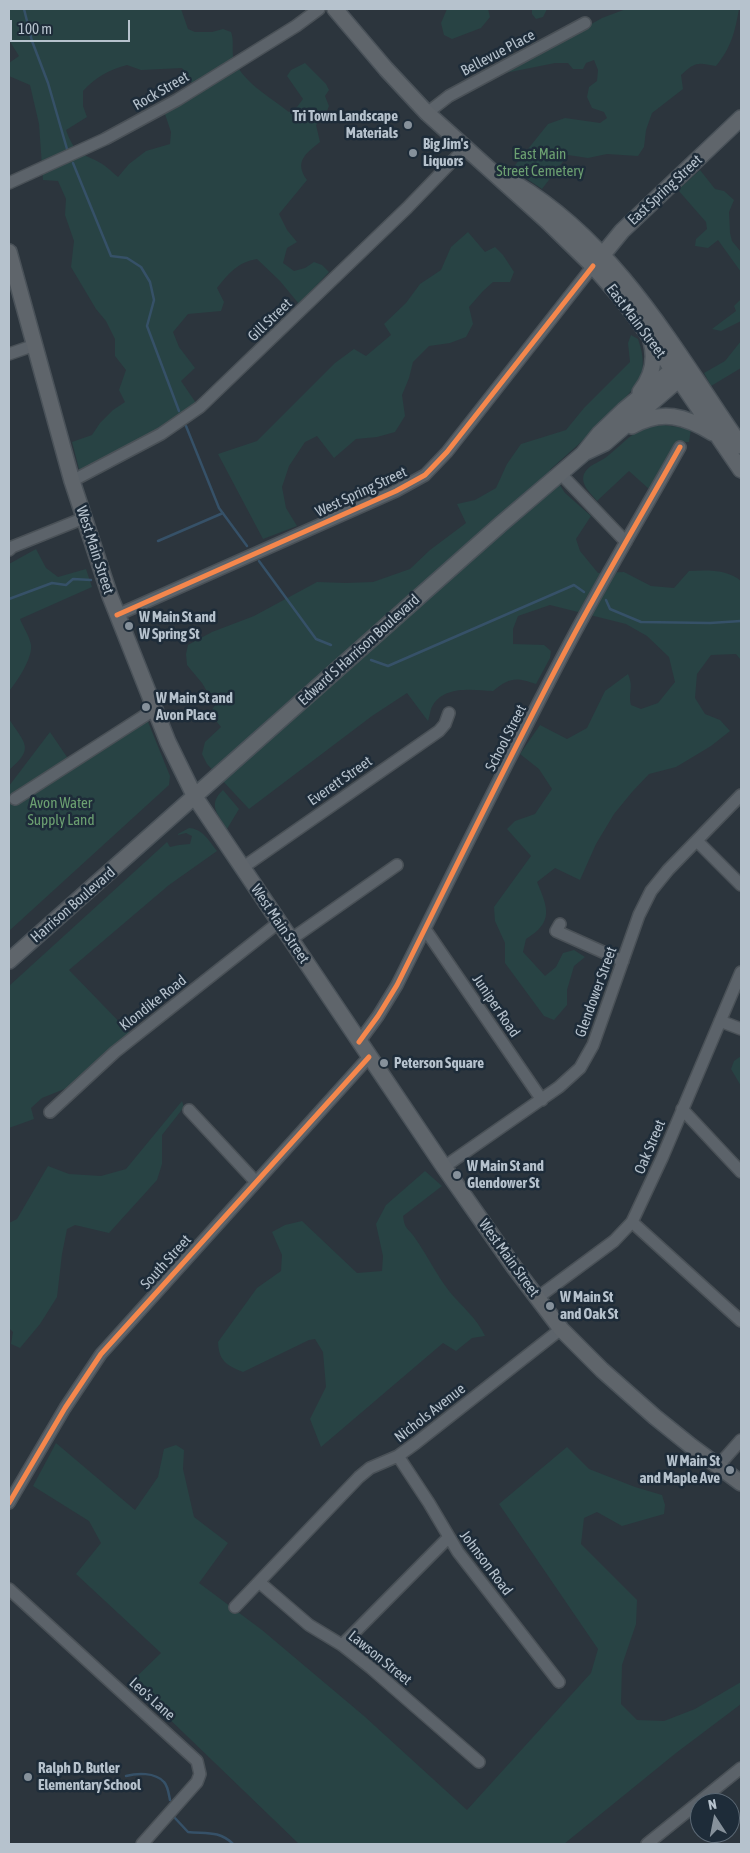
<!DOCTYPE html>
<html>
<head>
<meta charset="utf-8">
<style>
  body { margin:0 }
  #map { position:relative; width:750px; height:1853px; overflow:hidden; background:#2c353d; font-family:"Asap Condensed",sans-serif }
  canvas { display:block }
  .frame { position:absolute; inset:0; border:10px solid #b6c2cd; pointer-events:none }
  .north { position:absolute; left:690px; top:1793px; width:50px; height:50px; box-sizing:border-box; background:#1e2c39; border:1px solid #5b6874; border-radius:50%; rotate:349deg; font-size:14px; font-weight:700; line-height:20px; text-align:center; color:#b6c2cd }
  .north::after { content:''; display:block; margin:auto; width:18px; height:22px; background:#86919b; clip-path:polygon(50% 0,100% 100%,50% 72%,0 100%) }
  .scale { position:absolute; left:10px; top:20px; width:120px; height:22px; box-sizing:border-box; border:2px solid #b6c2cd; border-top:0; padding-left:6px; font-size:15px; line-height:18px; white-space:nowrap; color:#b6c2cd; -webkit-text-stroke:4px #1e2c39; paint-order:stroke }
</style>
</head>
<body>
<div id="map">
<canvas width="750" height="1853"></canvas>
<div class="frame"></div>
<div class="north">N</div>
<div class="scale">100 m</div>
</div>
<script>
const ctx = document.querySelector('canvas').getContext('2d');
ctx.lineJoin = 'round';
function fill(path, color) {
  ctx.fillStyle = color;
  ctx.fill(path, 'evenodd');
}
function strokePath(path, color, width, dash) {
  ctx.strokeStyle = color;
  ctx.lineWidth = width;
  ctx.lineCap = dash ? 'butt' : 'round';
  ctx.setLineDash(dash || []);
  ctx.stroke(path);
}
function write(font, color, halo, rows, align = 'center') {
  ctx.font = font + ' "Asap Condensed",sans-serif';
  ctx.lineWidth = 5;
  ctx.setLineDash([]);
  ctx.textBaseline = 'middle';
  ctx.strokeStyle = halo;
  ctx.fillStyle = color;
  for (const [text, x, y, turn = 0] of rows) {
    ctx.save();
    ctx.translate(x, y);
    ctx.rotate((+turn || 0) * Math.PI / 180);
    ctx.textAlign = isNaN(turn) ? turn : align;
    if (halo) ctx.strokeText(text, 0, 0);
    ctx.fillText(text, 0, 0);
    ctx.restore();
  }
}
fill(new Path2D(`
  M 9,9 L 123,9 L 124,10 L 134,9 L 181,9 L 188,29 L 195,32 L 212,32 L 223,29 L 231,32 C 234,40 232,48 233,56 C 239,80 270,97 289,112 L 297,107 L 303,99 L 287,76 L 291,70 L 305,63 L 326,84 L 329,90 L 325,96 L 329,106 L 325,116 L 316,125 L 320,142 C 305,154 294,162 307,180 L 279,214 L 287,230 L 297,242 L 287,248 L 283,263 L 294,271 L 305,268 L 314,262 L 322,265 L 329,272 L 299,304 L 280,281 L 257,259 C 238,262 229,273 217,288 L 224,302 L 221,311 L 188,314 L 173,332 L 179,347 L 195,368 L 181,381 L 196,403 L 155,432 L 84,469 L 79,469 L 72,442 L 92,435 L 100,423 L 113,410 L 125,402 L 119,390 L 126,370 L 115,356 L 115,339 L 106,321 L 96,309 L 71,267 L 74,241 L 65,215 L 66,199 L 58,181 L 43,180 L 39,124 L 30,85 L 9,76 L 9,63 L 19,56 L 9,40 ZM 127,65 L 141,70 L 182,68 L 199,94 L 165,114 L 171,132 L 170,144 L 146,151 L 129,164 L 118,177 C 111,171 104,164 95,160 C 77,152 73,149 66,130 L 87,117 L 83,106 L 83,91 C 96,77 108,70 127,65 Z
  M 447,9 L 488,9 L 490,17 L 481,28 L 452,39 L 444,35 L 441,23 Z
  M 532,9 L 547,9 L 543,17 L 536,19 L 532,14 Z
  M 626,9 L 739,9 C 735,32 731,48 716,66 C 697,62 695,62 681,75 L 683,89 L 652,113 L 646,130 L 644,147 L 638,156 L 607,154 L 588,158 L 568,155 L 542,189 L 512,169 L 548,124 L 565,118 L 600,123 L 607,118 L 604,112 L 592,108 L 587,97 L 589,87 L 597,81 L 598,70 L 594,60 L 586,63 L 583,69 L 573,69 L 568,63 L 555,63 L 505,73 L 602,18 Z
  M 700,170 L 715,189 L 724,191 L 734,200 L 729,212 L 730,233 L 732,241 L 741,252 L 741,272 L 718,240 L 708,248 L 695,246 L 696,239 L 707,229 L 706,222 L 678,190 Z
  M 468,232 L 485,252 L 495,247 L 503,255 L 514,272 L 510,282 L 493,282 L 483,291 L 469,307 L 473,324 L 466,337 L 450,343 L 429,346 L 413,362 L 409,378 L 402,395 L 405,416 L 395,432 L 377,437 L 356,439 L 334,458 L 317,436 L 305,442 L 289,466 L 282,487 L 286,508 L 297,526 L 263,539 L 218,454 L 257,441 L 335,363 L 354,349 L 366,356 L 391,335 L 384,324 L 406,303 L 420,284 L 441,270 L 451,247 Z
  M 741,299 L 741,321 L 721,331 L 712,329 L 736,311 L 734,306 Z
  M 631,335 L 638,339 C 642,350 644,361 642,373 C 636,395 569,453 550,470 L 565,493 L 591,516 L 576,539 L 580,551 L 598,573 L 624,572 L 651,586 L 674,588 L 689,571 C 707,570 727,569 741,581 L 741,660 L 736,654 L 711,655 L 697,674 L 695,698 L 705,714 L 720,720 L 730,731 L 711,746 L 676,767 L 649,774 L 632,792 L 614,814 L 596,844 L 580,880 L 555,868 L 537,882 C 548,908 554,922 526,939 L 523,952 L 545,976 L 556,967 L 563,953 L 574,950 L 585,957 L 574,966 L 567,990 L 567,1005 L 554,1020 L 544,1016 L 505,963 L 505,943 L 495,921 L 494,907 L 531,856 L 507,829 L 515,821 L 535,814 L 552,789 L 539,769 L 520,754 L 540,725 L 567,739 L 587,728 L 605,691 L 628,674 C 634,688 628,692 631,705 L 641,709 L 658,703 L 675,682 L 669,657 L 647,636 L 626,624 L 550,605 L 518,616 L 513,629 L 513,644 L 544,645 L 551,651 L 550,658 L 536,684 C 516,677 510,677 493,691 C 474,690 445,685 433,705 C 430,709 430,716 428,721 L 407,693 L 372,716 L 249,809 L 207,764 L 202,754 L 205,742 L 221,727 L 210,713 L 215,705 L 202,683 L 187,665 L 186,654 L 188,645 L 212,632 L 254,616 L 317,582 L 346,583 L 373,582 L 410,569 L 430,550 L 466,523 L 457,504 L 475,500 L 496,488 L 507,464 L 521,444 L 566,430 L 584,408 L 630,362 L 628,343 Z
  M 741,341 L 741,368 L 711,386 L 704,373 L 725,361 Z
  M 664,425 L 691,429 L 689,442 L 677,442 L 674,445 L 649,489 L 629,471 L 597,501 C 591,493 580,485 584,474 C 588,465 598,463 605,458 C 629,440 631,428 664,425 Z
  M 36,549 L 46,568 L 58,577 L 86,569 L 92,587 L 20,619 C 23,627 30,637 31,645 C 33,657 17,682 9,691 L 9,564 Z
  M 144,712 L 170,776 L 169,785 L 9,931 L 9,786 L 50,732 L 69,760 Z
  M 9,719 C 25,744 35,748 9,770 Z
  M 223,790 L 239,809 L 227,829 C 218,814 207,805 223,790 Z
  M 189,828 C 203,829 209,841 217,851 L 169,885 L 69,970 L 130,1033 L 67,1088 L 42,1098 L 31,1108 L 34,1119 L 9,1128 L 9,986 L 167,842 L 170,847 L 179,845 L 190,844 L 192,836 L 186,833 L 178,835 L 178,834 Z
  M 741,1056 L 741,1086 L 731,1069 L 734,1061 Z
  M 182,1101 L 184,1107 L 162,1135 L 162,1164 L 157,1180 L 109,1233 L 75,1225 L 67,1229 L 62,1254 L 57,1297 L 40,1324 L 20,1348 L 11,1344 L 13,1332 L 9,1328 L 9,1223 L 17,1219 L 48,1166 L 69,1174 L 101,1176 L 126,1169 Z
  M 425,1171 L 442,1186 L 403,1216 C 405,1231 408,1227 415,1238 C 427,1255 436,1274 449,1291 C 461,1306 477,1318 485,1336 L 472,1338 L 456,1351 L 443,1343 L 321,1447 L 310,1419 L 326,1387 L 323,1352 L 315,1339 L 309,1340 L 243,1372 C 226,1365 219,1361 218,1342 L 257,1288 L 281,1271 L 282,1255 L 272,1232 L 285,1225 L 302,1221 L 357,1273 L 382,1271 L 383,1256 L 376,1224 L 386,1205 Z
  M 56,1443 L 135,1510 L 158,1477 L 164,1449 L 176,1445 L 184,1450 L 183,1469 L 194,1517 L 228,1543 L 199,1583 L 262,1630 L 364,1716 L 467,1810 L 591,1673 L 598,1649 L 499,1504 L 567,1447 L 589,1469 L 635,1487 L 662,1495 L 665,1505 L 664,1514 L 622,1526 L 597,1512 L 584,1518 L 581,1544 L 637,1600 L 636,1624 L 622,1665 L 621,1704 L 637,1720 L 664,1721 L 695,1709 L 741,1682 L 741,1704 L 676,1753 L 564,1844 L 299,1844 L 131,1682 L 161,1653 L 76,1574 L 101,1543 L 89,1521 L 33,1486 Z`), '#284344');
strokePath(new Path2D(`
  M 24,9 L 32,41 L 48,83 L 67,149
  M 73,163 L 111,256 L 127,258 L 141,267 L 150,282 L 154,300 L 147,326 L 179,411
  M 186,426 L 219,508 L 247,546
  M 158,541 L 223,513
  M 259,561 L 316,639 L 331,645
  M 9,599 L 52,583 L 66,585 L 73,579 L 91,580
  M 606,600 L 610,609 L 641,622 L 710,623 L 741,621
  M 371,660 L 388,666 L 574,585 L 584,592
  M 126,1776 C 137,1773 155,1772 164,1782 C 168,1786 169,1795 170,1800
  M 174,1817 L 188,1832 C 205,1834 219,1830 233,1844`), '#365168', 2.5);
const minor = new Path2D(`
  M 427,113 L 449,96 L 585,23
  M 9,183 L 105,139 L 177,100 L 296,26 L 319,9
  M 9,354 L 35,345
  M 560,473 L 626,542
  M 72,481 L 161,434 L 200,407 L 407,208 L 465,148
  M 9,550 L 12,547 L 84,518
  M 117,615 L 396,491 L 425,475 L 447,452 L 593,266
  M 15,799 L 155,709
  M 697,841 L 741,885
  M 242,868 L 439,731 L 445,724 L 449,713
  M 560,924 L 556,931 L 623,961
  M 425,929 L 542,1100
  M 290,940 L 397,865
  M 720,1021 L 741,1029
  M 359,1042 L 378,1016 L 397,985 C 454,871 509,757 569,644 C 604,578 643,513 680,447
  M 682,1109 L 741,1172
  M 189,1110 L 256,1182
  M 50,1112 L 115,1052 L 278,923
  M 444,1167 L 559,1087 L 580,1068 L 593,1045 L 639,915 L 651,891 L 668,870 L 741,795
  M 632,1222 L 741,1321
  M 537,1298 L 614,1241 L 632,1222 L 662,1158 L 741,972
  M 398,1456 L 429,1503 L 458,1552 L 559,1682
  M 718,1466 L 741,1440
  M 9,1503 L 65,1408 L 101,1354 L 369,1057
  M 259,1582 L 309,1625 L 342,1645 L 371,1668 L 479,1762
  M 9,1589 L 197,1761 L 200,1774 L 197,1782 L 142,1844
  M 235,1607 L 359,1477 L 370,1468 L 398,1456 L 416,1443 L 561,1329
  M 342,1645 L 448,1538
  M 647,1844 L 741,1768`);
const major = new Path2D(`
  M 335,9 L 386,69 L 427,113 L 547,221 L 593,266 L 621,298 L 650,337 L 741,470
  M 516,184 C 617,244 676,352 741,446
  M 9,252 L 72,481 L 110,596 L 168,742 L 195,797 L 444,1167 L 514,1267 L 561,1329 L 602,1370 L 655,1417 L 691,1446 L 741,1483
  M 596,263 L 622,231 L 741,118
  M 640,392 C 652,377 656,359 651,341
  M 632,426 C 662,409 685,416 713,433
  M 586,452 L 605,443 L 685,374
  M 9,961 L 501,524 L 583,454 L 599,434 L 624,410 L 683,361`);
strokePath(minor, '#4a5157', 14);
strokePath(major, '#4a5259', 18);
strokePath(minor, '#5c636a', 11);
strokePath(major, '#5f656b', 15);
strokePath(new Path2D(`
  M 117,615 L 396,491 L 425,475 L 447,452 L 593,266
  M 359,1042 L 378,1016 L 397,985 C 454,871 509,757 569,644 C 604,578 643,513 680,447
  M 9,1503 L 65,1408 L 101,1354 L 369,1057`), '#f5874c', 5);
for (const [x, y, r, color] of [
  [408,125,5,"#86919b"],
  [413,153,5,"#86919b"],
  [129,626,5,"#86919b"],
  [146,707,5,"#86919b"],
  [384,1063,5,"#86919b"],
  [457,1175,5,"#86919b"],
  [550,1306,5,"#86919b"],
  [730,1470,5,"#86919b"],
  [28,1777,5,"#86919b"]
]) {
  const dot = new Path2D();
  dot.arc(x, y, r, 0, 2 * Math.PI);
  ctx.fillStyle = color;
  ctx.fill(dot);
  strokePath(dot, '#1e2c39', 2);
}
write('15px', '#b6c2cd', '#1e2c39', [
  ["Bellevue Place",498,53,-28],
  ["Rock Street",161,91,-30],
  ["East Spring Street",665,190,-43],
  ["Gill Street",270,320,-44],
  ["East Main Street",636,321,53],
  ["West Spring Street",361,492,-25],
  ["West Main Street",95,550,72],
  ["Edward S Harrison Boulevard",359,650,-42],
  ["School Street",506,738,-63],
  ["Everett Street",340,781,-35],
  ["Harrison Boulevard",73,905,-41],
  ["West Main Street",280,924,56],
  ["Glendower Street",596,992,-70],
  ["Klondike Road",153,1003,-38],
  ["Juniper Road",496,1006,56],
  ["Oak Street",650,1147,-67],
  ["West Main Street",509,1258,54],
  ["South Street",166,1262,-48],
  ["Nichols Avenue",430,1413,-38],
  ["Johnson Road",486,1563,53],
  ["Lawson Street",380,1658,39],
  ["Leo's Lane",152,1699,42]
]);
write('bold 15px', '#b6c2cd', '#1e2c39', [
  ["Tri Town Landscape",398,116,"right"],
  ["Materials",398,133,"right"],
  ["Big Jim's",423,144],
  ["Liquors",423,161],
  ["W Main St and",139,617],
  ["W Spring St",139,634],
  ["W Main St and",156,698],
  ["Avon Place",156,715],
  ["Peterson Square",394,1063],
  ["W Main St and",467,1166],
  ["Glendower St",467,1183],
  ["W Main St",560,1297],
  ["and Oak St",560,1314],
  ["W Main St",720,1461,"right"],
  ["and Maple Ave",720,1478,"right"],
  ["Ralph D. Butler",38,1768],
  ["Elementary School",38,1785]
], 'left');
write('15px', '#6ca071', '#1e2c39', [
  ["East Main",540,154],
  ["Street Cemetery",540,171],
  ["Avon Water",61,803],
  ["Supply Land",61,820]
]);
</script>
</body>
</html>
